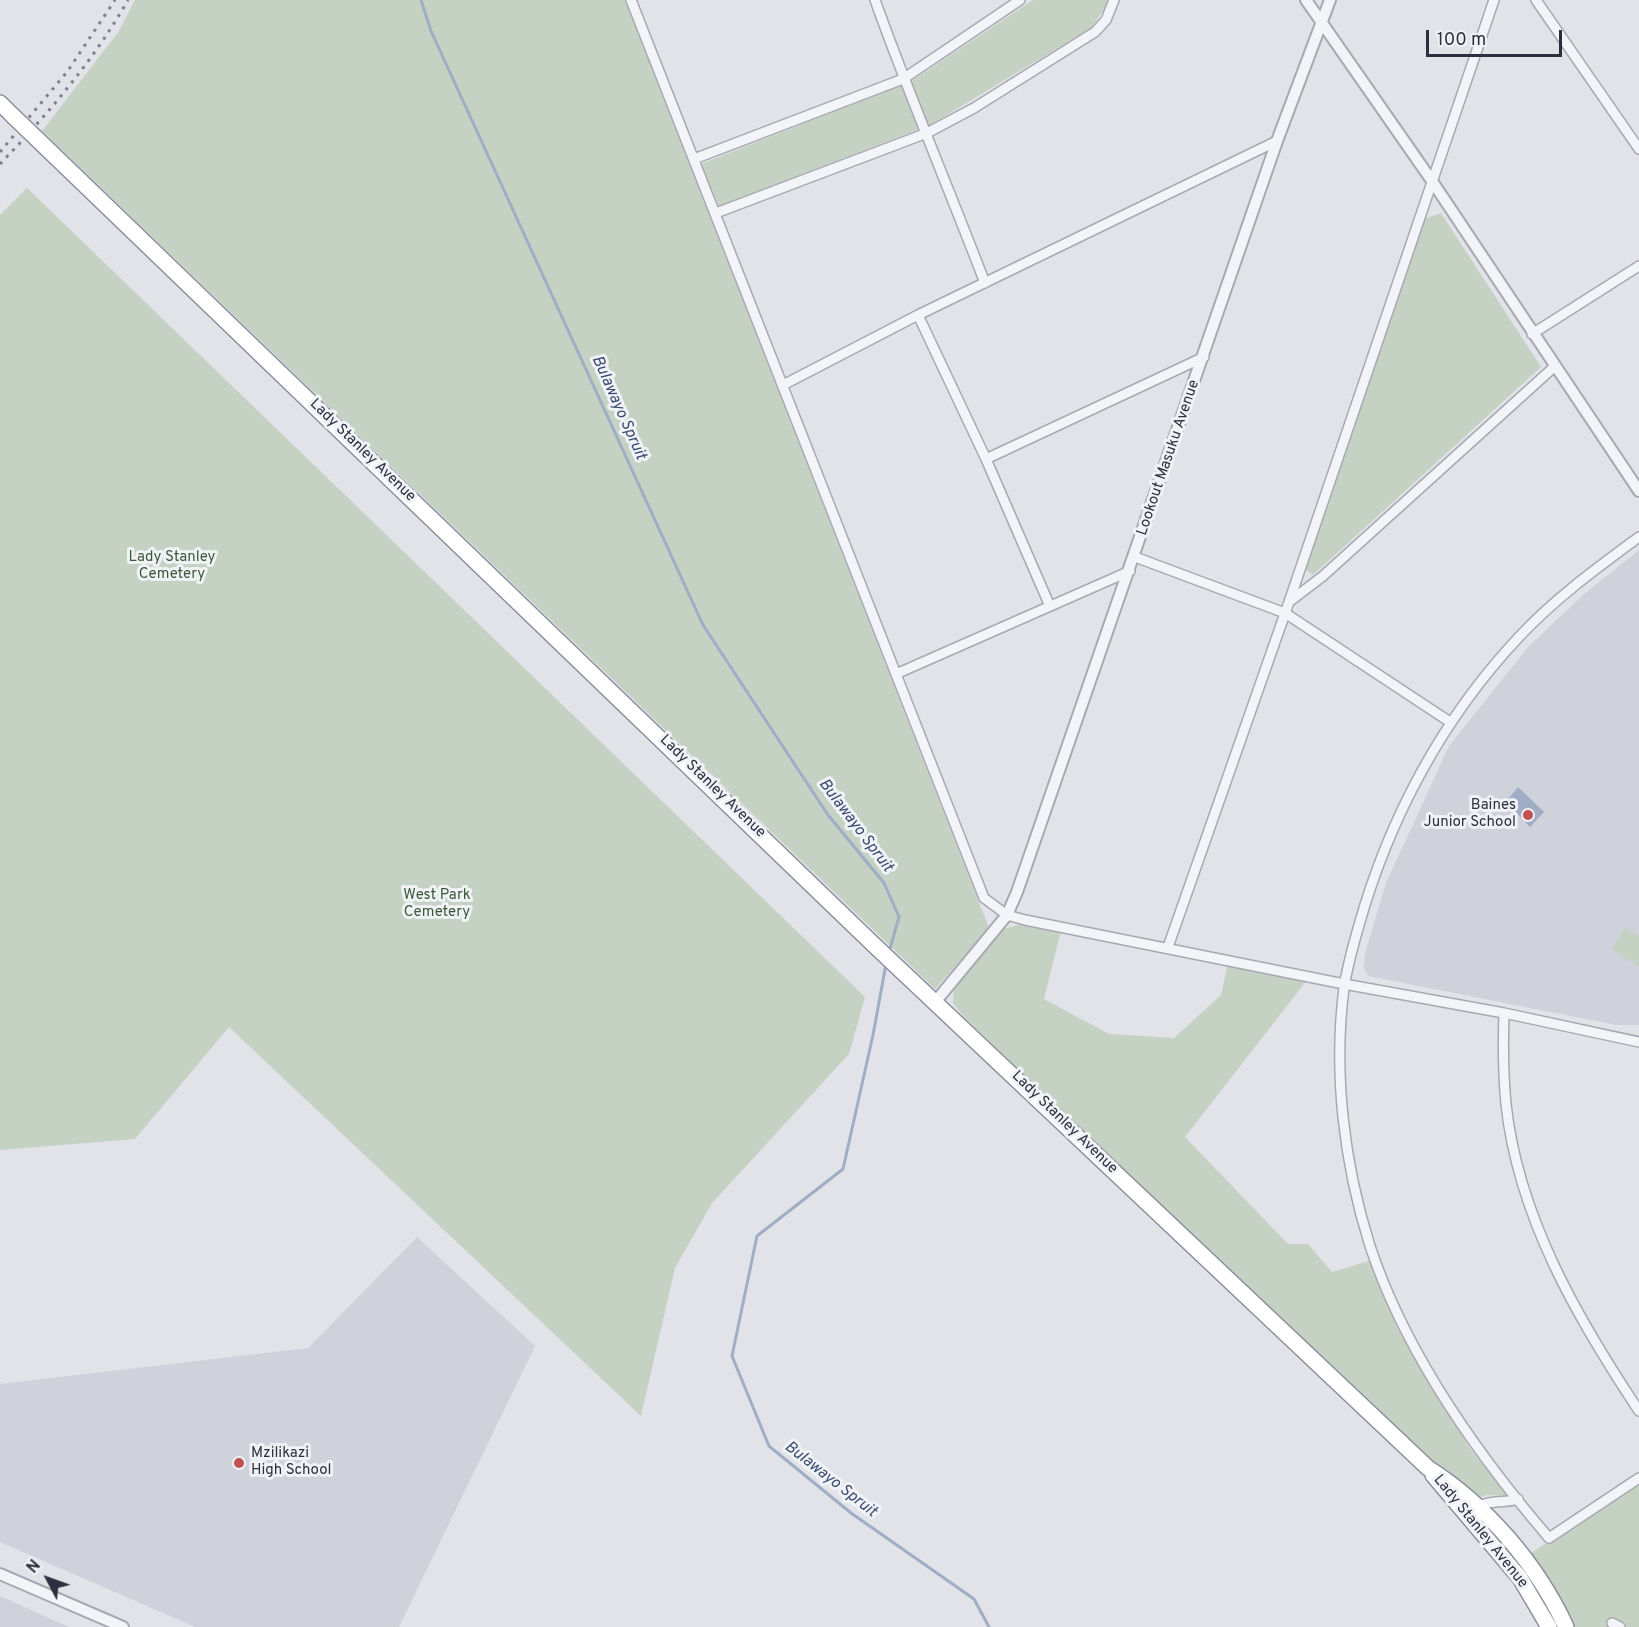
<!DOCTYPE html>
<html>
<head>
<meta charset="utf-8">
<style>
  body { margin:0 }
  #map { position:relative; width:1639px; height:1627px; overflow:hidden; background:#e1e3e8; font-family:Overpass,sans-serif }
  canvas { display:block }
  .north { position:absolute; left:18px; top:1549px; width:60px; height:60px; -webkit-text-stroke:4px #f0f2f6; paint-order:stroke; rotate:311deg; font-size:16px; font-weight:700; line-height:24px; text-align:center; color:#2b2f3e }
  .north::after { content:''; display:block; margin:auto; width:21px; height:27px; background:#2b2f3e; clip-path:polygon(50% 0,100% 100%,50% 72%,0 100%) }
  .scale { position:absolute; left:1426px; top:30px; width:136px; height:27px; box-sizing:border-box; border:3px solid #2b2f3e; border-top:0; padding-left:8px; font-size:18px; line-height:21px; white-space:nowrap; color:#2b2f3e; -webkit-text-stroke:4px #f0f2f6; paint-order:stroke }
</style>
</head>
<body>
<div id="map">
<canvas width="1639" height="1627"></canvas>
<div class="north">N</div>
<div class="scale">100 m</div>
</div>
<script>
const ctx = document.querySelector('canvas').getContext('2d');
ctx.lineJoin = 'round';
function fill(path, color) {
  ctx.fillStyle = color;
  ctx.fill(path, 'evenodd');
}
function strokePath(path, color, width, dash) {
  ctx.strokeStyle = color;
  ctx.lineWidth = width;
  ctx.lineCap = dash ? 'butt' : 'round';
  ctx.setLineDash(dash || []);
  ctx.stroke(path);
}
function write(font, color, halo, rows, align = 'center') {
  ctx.font = font + ' Overpass,sans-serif';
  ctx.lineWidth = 6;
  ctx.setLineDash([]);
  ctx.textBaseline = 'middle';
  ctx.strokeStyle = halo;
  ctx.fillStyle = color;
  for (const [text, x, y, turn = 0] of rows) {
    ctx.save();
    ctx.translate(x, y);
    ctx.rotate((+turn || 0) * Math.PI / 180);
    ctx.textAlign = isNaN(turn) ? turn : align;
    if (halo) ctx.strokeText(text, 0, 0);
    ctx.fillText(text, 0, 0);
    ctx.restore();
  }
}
fill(new Path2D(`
  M 1639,550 L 1639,1025 L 1616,1025 L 1368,976 L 1364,968 L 1365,953 L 1386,883 L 1449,746 L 1529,646 L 1584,594 Z
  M 417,1237 L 535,1346 L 399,1627 L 195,1627 L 0,1542 L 0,1384 L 308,1348 Z
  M 0,1596 L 69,1627 L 0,1627 Z`), '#cfd2da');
fill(new Path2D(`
  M 135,0 L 625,0 L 989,928 L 935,989 L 42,131 L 119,31 Z
  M 1033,0 L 1107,0 L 1107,5 L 1091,28 L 930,125 L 719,206 L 701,164 L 912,81 Z
  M 27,188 L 865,997 L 849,1054 L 712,1203 L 675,1268 L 641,1416 L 229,1027 L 135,1139 L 0,1150 L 0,215 Z
  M 1441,213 L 1541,367 L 1313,575 L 1305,569 L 1424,219 Z
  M 1022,924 L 1061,931 L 1044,999 L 1109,1034 L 1174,1038 L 1221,995 L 1228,963 L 1307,980 L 1185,1137 L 1288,1244 L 1308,1244 L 1332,1272 L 1372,1260 L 1397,1328 L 1470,1449 L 1509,1496 L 1487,1495 L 1477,1498 L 1458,1480 L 1428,1461 L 964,1017 L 953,1003 L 954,990 L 1003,929 Z
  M 1625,928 L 1639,936 L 1639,967 L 1612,949 Z
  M 1639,1481 L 1639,1627 L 1573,1627 L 1530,1554 Z`), '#c4d1c3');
fill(new Path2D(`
  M 1518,787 L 1544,812 L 1530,827 L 1506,802 Z`), '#9fadc5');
strokePath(new Path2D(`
  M 421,0 L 431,31 L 703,625 L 828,815 L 884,883 L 899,917 L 889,952
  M 886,964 L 873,1035 L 843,1169 L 757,1236 L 732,1356 L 769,1446 L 851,1513 L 974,1599 L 989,1627`), '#9fadc5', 3);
const minor = new Path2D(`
  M 631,0 L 984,898 L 1007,915 L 1025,920 L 1344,984 L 1504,1013 L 1639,1042
  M 875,0 C 909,95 949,189 985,283
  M 1536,0 L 1639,149
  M 694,159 L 903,79 L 1020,0
  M 716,213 L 927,133 L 974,108 L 1095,32 L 1106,20 L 1114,0
  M 918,315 L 986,459 L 1049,604
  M 1532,334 L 1639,266
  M 783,385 L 918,315 L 1277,141
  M 986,459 L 1204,357
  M 1639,537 C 1597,568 1554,599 1518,638 C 1442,719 1389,819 1359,925 C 1353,946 1347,967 1344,988 C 1333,1073 1344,1164 1370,1246 C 1405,1352 1477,1454 1549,1538 L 1639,1478
  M 1135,557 L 1285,613 L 1450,722
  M 1289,602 L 1323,576 L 1554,367
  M 896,674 L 1130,571
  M 1168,947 L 1289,602 L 1494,0
  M 1504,1013 C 1503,1043 1503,1074 1506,1104 C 1518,1216 1577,1318 1639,1411
  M 1475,1509 C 1487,1499 1503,1504 1518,1499
  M 1612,1623 L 1620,1627`);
const tertiary = new Path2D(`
  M 1306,0 L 1432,181 L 1639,491
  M 936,1001 L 1007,915 L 1017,892 L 1277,141 L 1330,0
  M 0,1574 L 123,1627`);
const trunk = new Path2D(`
  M 0,103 L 12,115
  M 37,139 L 874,945 L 1428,1468 C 1486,1505 1537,1564 1566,1627
  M 1433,1475 L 1520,1578 L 1549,1627`);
strokePath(minor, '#a7a9b2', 12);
strokePath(tertiary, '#a7a9b2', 14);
strokePath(trunk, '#898f9e', 18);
strokePath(minor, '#f3f4f7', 9);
strokePath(tertiary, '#f3f4f7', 10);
strokePath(trunk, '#fff', 15);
strokePath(new Path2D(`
  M 0,152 L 67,72 L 115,0
  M 0,164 C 48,114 94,60 128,0`), '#7b8191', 3, [3, 6]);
const trunkBridge = new Path2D(`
  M 12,115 L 37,139`);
strokePath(trunkBridge, '#898f9e', 18, []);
strokePath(trunkBridge, '#fff', 15);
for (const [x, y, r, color] of [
  [1528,815,6,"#c35053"],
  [239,1463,6,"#c35053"]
]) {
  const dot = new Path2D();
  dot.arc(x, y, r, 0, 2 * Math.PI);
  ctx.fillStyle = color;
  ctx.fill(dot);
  strokePath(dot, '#f0f2f6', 2);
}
write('15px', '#2b2f3e', '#f0f2f6', [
  ["Lady Stanley Avenue",362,451,44],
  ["Lookout Masuku Avenue",1169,458,-71],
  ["Lady Stanley Avenue",712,787,44],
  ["Lady Stanley Avenue",1064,1123,44],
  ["Lady Stanley Avenue",1480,1532,51]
]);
write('15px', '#3b5939', '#f0f2f6', [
  ["Lady Stanley",172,558],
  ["Cemetery",172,575],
  ["West Park",437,896],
  ["Cemetery",437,913]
]);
write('15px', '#2b2f3e', '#f0f2f6', [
  ["Baines",1516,806],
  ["Junior School",1516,823],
  ["Mzilikazi",251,1454,"left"],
  ["High School",251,1471,"left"]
], 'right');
write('italic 16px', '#384a6f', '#f0f2f6', [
  ["Bulawayo Spruit",618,408,66],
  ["Bulawayo Spruit",855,826,53],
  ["Bulawayo Spruit",830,1480,38]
]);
</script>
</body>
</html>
